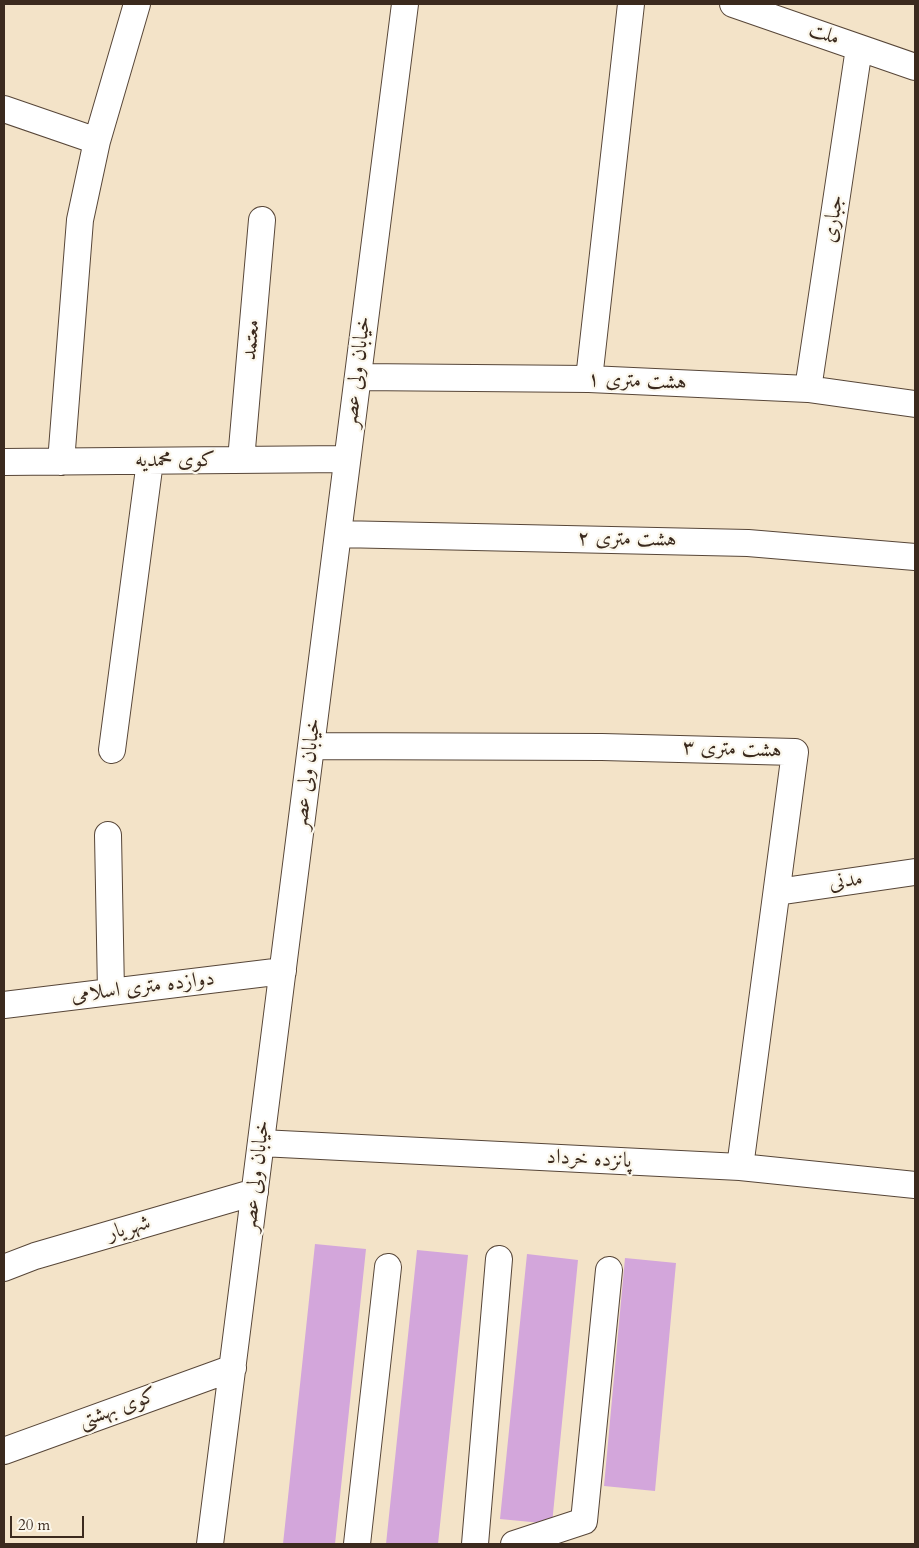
<!DOCTYPE html>
<html>
<head>
<meta charset="utf-8">
<style>
  body { margin:0 }
  #map { position:relative; width:919px; height:1548px; overflow:hidden; background:#f3e3c8; font-family:Cardo,serif }
  canvas { display:block }
  .frame { position:absolute; inset:0; border:5px solid #3b2a1e; pointer-events:none }
  .scale { position:absolute; left:10px; top:1516px; width:74px; height:22px; box-sizing:border-box; border:2px solid #3b2a1e; border-top:0; padding-left:6px; font-size:15px; line-height:18px; white-space:nowrap; color:#3b2a1e; -webkit-text-stroke:4px #fbf7ec; paint-order:stroke }
</style>
</head>
<body>
<div id="map">
<canvas width="919" height="1548"></canvas>
<div class="frame"></div>
<div class="scale">20 m</div>
</div>
<script>
const ctx = document.querySelector('canvas').getContext('2d');
ctx.lineJoin = 'round';
function fill(path, color) {
  ctx.fillStyle = color;
  ctx.fill(path, 'evenodd');
}
function strokePath(path, color, width, dash) {
  ctx.strokeStyle = color;
  ctx.lineWidth = width;
  ctx.lineCap = dash ? 'butt' : 'round';
  ctx.setLineDash(dash || []);
  ctx.stroke(path);
}
function write(font, color, halo, rows, align = 'center') {
  ctx.font = font + ' Cardo,Amiri,serif';
  ctx.lineWidth = 4.5;
  ctx.setLineDash([]);
  ctx.textBaseline = 'middle';
  ctx.strokeStyle = halo;
  ctx.fillStyle = color;
  for (const [text, x, y, turn = 0] of rows) {
    ctx.save();
    ctx.translate(x, y);
    ctx.rotate((+turn || 0) * Math.PI / 180);
    ctx.textAlign = isNaN(turn) ? turn : align;
    if (halo) ctx.strokeText(text, 0, 0);
    ctx.fillText(text, 0, 0);
    ctx.restore();
  }
}
fill(new Path2D(`
  M 315,1244 L 366,1249 L 335,1544 L 283,1544 Z
  M 417,1250 L 468,1255 L 438,1544 L 386,1544 Z
  M 527,1254 L 578,1260 L 552,1524 L 500,1519 Z
  M 625,1258 L 676,1263 L 655,1491 L 604,1486 Z`), '#d3a6db');
const minor = new Path2D(`
  M 733,4 L 915,67
  M 4,109 L 97,141
  M 358,377 L 589,379 L 808,389 L 915,404
  M 589,379 L 631,4
  M 808,389 L 859,48
  M 241,460 L 262,220
  M 4,462 L 347,459
  M 61,462 L 80,220 L 97,141 L 137,4
  M 338,534 L 748,543 L 915,557
  M 311,746 L 602,747 L 795,752 L 740,1167
  M 112,750 L 150,461
  M 108,835 L 111,992
  M 777,892 L 915,872
  M 4,1005 L 283,971
  M 261,1143 L 740,1167 L 915,1185
  M 4,1268 L 35,1256 L 255,1192
  M 4,1451 L 233,1368
  M 210,1544 L 405,4
  M 357,1544 L 388,1267
  M 475,1544 L 499,1259
  M 514,1544 L 584,1521 L 609,1270`);
strokePath(minor, '#574638', 28);
strokePath(minor, '#fff', 26);
write('21px', '#3b2a1e', '#fbf7ec', [
  ["ملت",824,35,19],
  ["جباری",834,219,-81],
  ["معتمد",252,340,-85],
  ["خیابان ولی عصر",358,372,-83],
  ["هشت متری ۱",637,382,2],
  ["کوی محمدیه",175,461],
  ["هشت متری ۲",627,540,1],
  ["هشت متری ۳",732,750,2],
  ["خیابان ولی عصر",308,774,-83],
  ["مدنی",846,882,-8],
  ["دوازده متری اسلامی",143,988,-7],
  ["پانزده خرداد",589,1160,3],
  ["خیابان ولی عصر",257,1176,-83],
  ["شهریار",129,1229,-16],
  ["کوی بهشتی",118,1409,-20]
]);
</script>
</body>
</html>
